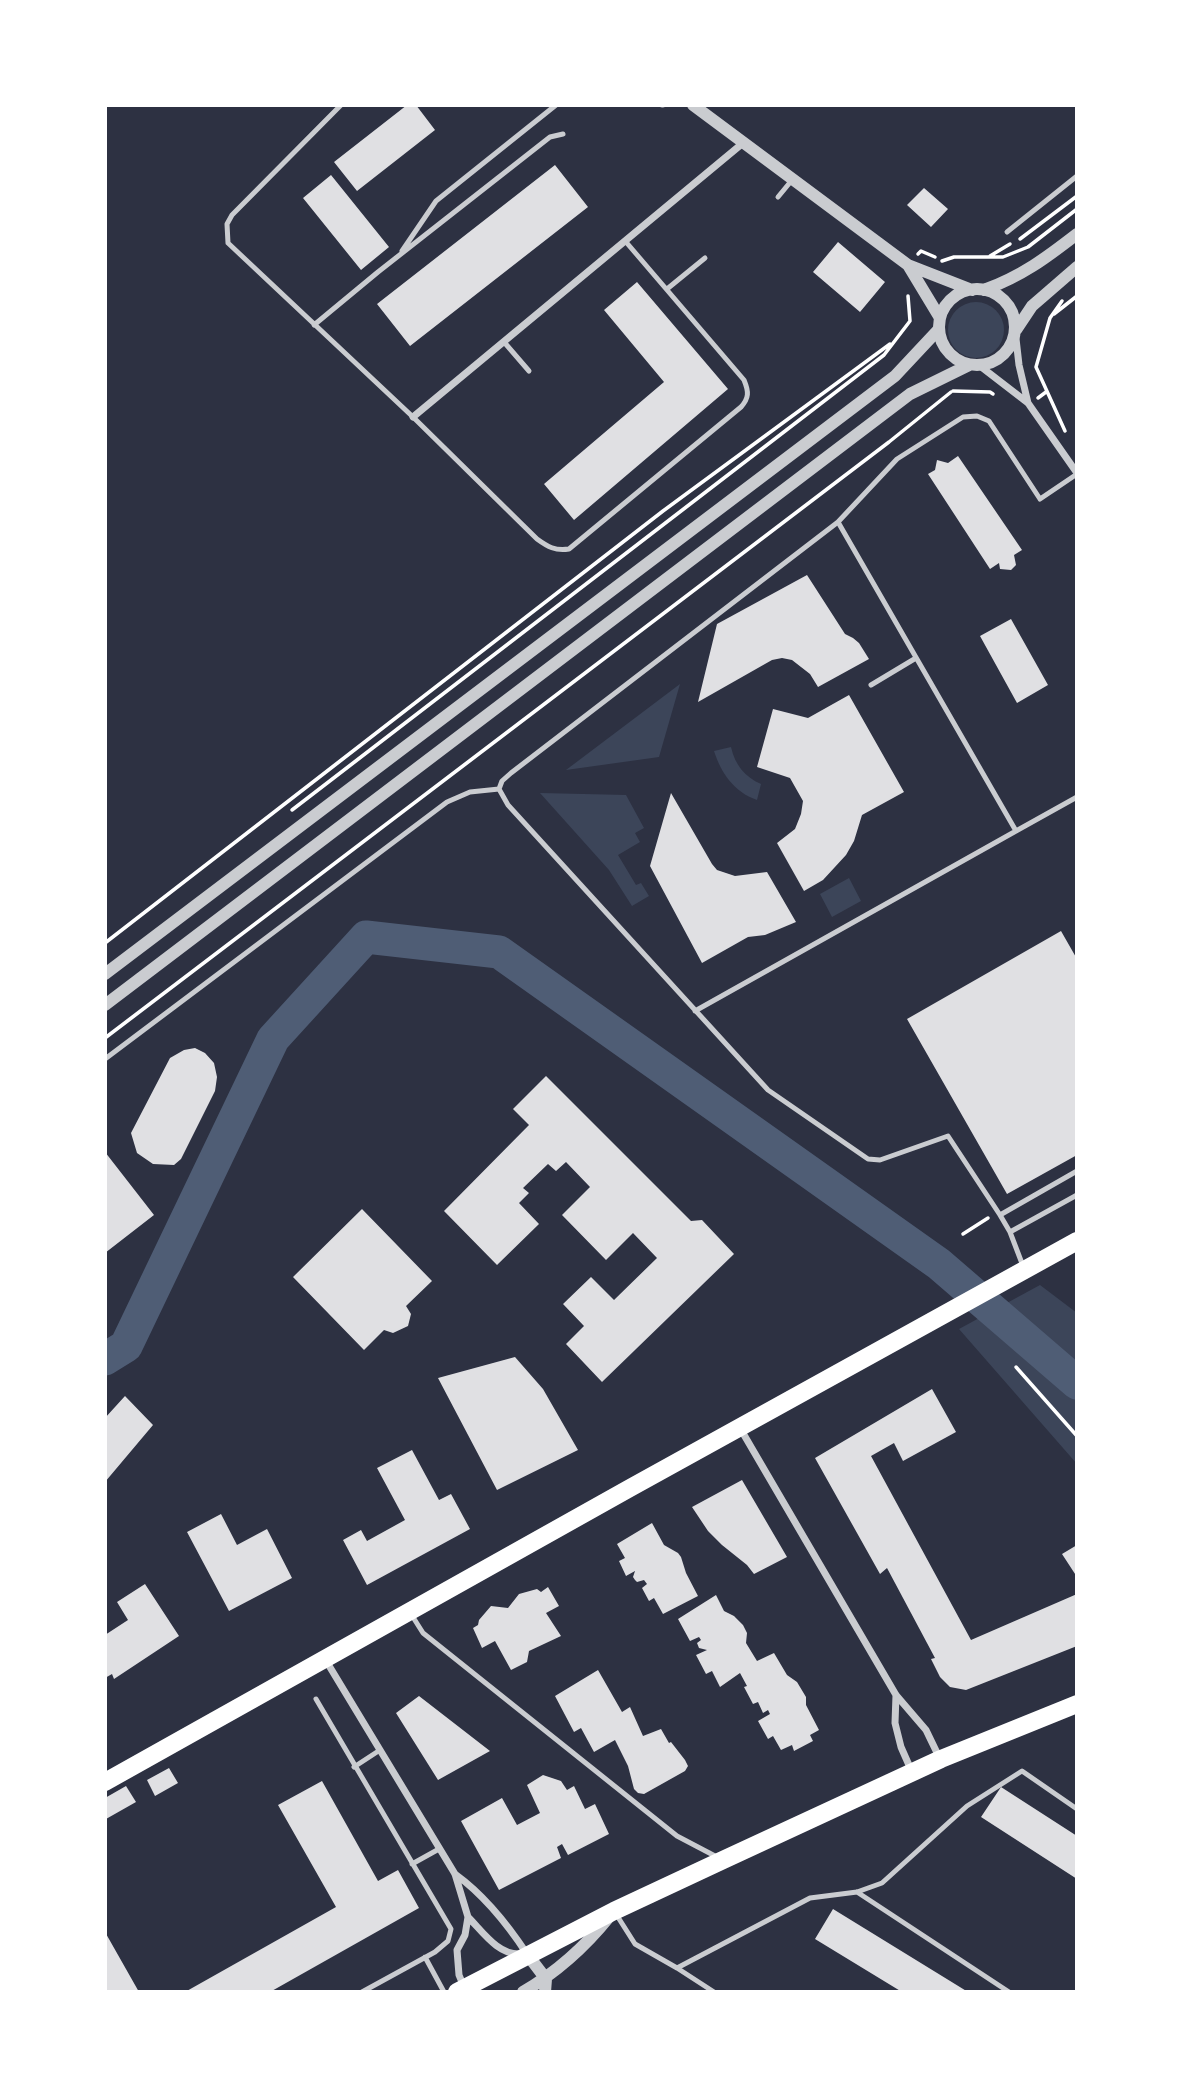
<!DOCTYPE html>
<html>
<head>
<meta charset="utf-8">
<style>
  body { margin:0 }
  #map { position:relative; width:1182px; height:2097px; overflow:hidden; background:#2d3142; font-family:"Crimson Pro",serif }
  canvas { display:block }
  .frame { position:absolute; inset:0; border:107px solid #fff; pointer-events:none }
</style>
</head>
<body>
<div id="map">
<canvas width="1182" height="2097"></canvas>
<div class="frame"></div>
</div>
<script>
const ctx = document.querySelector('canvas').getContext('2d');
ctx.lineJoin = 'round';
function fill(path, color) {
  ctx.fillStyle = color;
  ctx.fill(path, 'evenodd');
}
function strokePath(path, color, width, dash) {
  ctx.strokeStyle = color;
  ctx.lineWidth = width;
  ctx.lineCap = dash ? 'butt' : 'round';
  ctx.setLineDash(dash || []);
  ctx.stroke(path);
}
fill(new Path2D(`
  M948 330a28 28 0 1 1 56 0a28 28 0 1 1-56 0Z
  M 680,684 L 659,757 L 566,770 Z
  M 731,747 C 735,765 745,777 761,784 L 757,800 C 734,792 721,773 714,751 Z
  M 540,793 L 626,795 L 644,828 L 635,833 L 640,842 L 618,855 L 636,885 L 641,883 L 649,896 L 632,906 L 609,870 Z
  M 849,878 L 861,901 L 832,917 L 820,894 Z
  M 1040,1285 L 1077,1313 L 1077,1464 L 959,1329 Z`), '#3c4559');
strokePath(new Path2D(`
  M 105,1359 L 126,1346 L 273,1039 L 366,937 L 499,952 L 939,1264 L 1077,1383`), '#4f5d75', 33);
fill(new Path2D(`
  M 407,105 L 416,105 L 435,130 L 357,191 L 334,162 Z
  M 555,165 L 588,207 L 410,346 L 377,304 Z
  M 331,175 L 389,247 L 361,270 L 303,198 Z
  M 924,188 L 948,209 L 931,227 L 907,205 Z
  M 838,242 L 885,282 L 860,312 L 813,272 Z
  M 637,282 L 728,389 L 574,520 L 544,484 L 664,382 L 604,310 Z
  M 958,456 L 1022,550 L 1014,555 L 1016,565 L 1011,570 L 1000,569 L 999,563 L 990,569 L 928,474 L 935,470 L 937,460 L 948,463 Z
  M 807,575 L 845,634 L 853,638 L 859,643 L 869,659 L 818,687 L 810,674 L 792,660 L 782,658 L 772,660 L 698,702 L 717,624 Z
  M 1011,619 L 1048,685 L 1017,703 L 980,636 Z
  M 849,695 L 904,792 L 862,815 L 854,841 L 846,855 L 823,880 L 804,891 L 777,843 L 795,829 L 801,814 L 803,801 L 790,778 L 757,767 L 773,709 L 808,718 Z
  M 671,793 L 712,864 L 717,870 L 735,876 L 767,872 L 796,922 L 765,935 L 748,937 L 702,963 L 650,866 Z
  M 1061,931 L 1077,959 L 1077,1155 L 1007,1194 L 907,1019 Z
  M 195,1048 L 205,1053 L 214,1063 L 217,1077 L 215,1091 L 181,1159 L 174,1165 L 153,1164 L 137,1153 L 131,1133 L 170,1058 L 184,1050 Z
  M 546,1076 L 691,1221 L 702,1220 L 734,1254 L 602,1382 L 566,1344 L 584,1326 L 563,1304 L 591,1277 L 614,1300 L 657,1258 L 633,1233 L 606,1260 L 562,1215 L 590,1187 L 566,1162 L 556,1171 L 548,1164 L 523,1188 L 529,1193 L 519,1203 L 539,1224 L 497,1265 L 444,1211 L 529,1125 L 513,1109 Z
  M 105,1152 L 154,1215 L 105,1253 Z
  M 362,1209 L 432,1281 L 406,1306 L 411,1314 L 408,1326 L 393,1333 L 384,1330 L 364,1350 L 293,1277 Z
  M 515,1357 L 543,1389 L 578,1450 L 497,1490 L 438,1378 Z
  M 932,1389 L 956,1432 L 903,1461 L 894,1443 L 871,1456 L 971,1640 L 1077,1594 L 1077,1646 L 966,1690 L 950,1687 L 940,1677 L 931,1659 L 935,1658 L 887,1568 L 880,1574 L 815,1458 Z
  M 125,1396 L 153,1425 L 105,1482 L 105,1418 Z
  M 412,1450 L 439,1500 L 451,1494 L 470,1529 L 367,1585 L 343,1540 L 361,1530 L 367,1541 L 405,1520 L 377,1468 Z
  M 742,1480 L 787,1557 L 754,1574 L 747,1565 L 722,1545 L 708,1531 L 692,1507 Z
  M 221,1514 L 237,1545 L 267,1529 L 292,1578 L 229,1611 L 187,1532 Z
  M 652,1523 L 664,1545 L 678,1553 L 681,1557 L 686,1573 L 698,1596 L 663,1614 L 654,1598 L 649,1601 L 642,1588 L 647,1584 L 644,1580 L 637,1582 L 635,1580 L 633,1577 L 635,1571 L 626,1576 L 619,1561 L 625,1558 L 617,1544 Z
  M 1077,1545 L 1077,1577 L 1062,1554 Z
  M 145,1584 L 179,1636 L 114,1679 L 112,1674 L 105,1678 L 105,1635 L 128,1620 L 117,1602 Z
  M 548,1587 L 559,1606 L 546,1613 L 561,1636 L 529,1651 L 527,1662 L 511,1670 L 495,1641 L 482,1648 L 473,1628 L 478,1625 L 479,1620 L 491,1606 L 508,1608 L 519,1594 L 537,1589 L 541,1592 Z
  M 716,1595 L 724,1611 L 734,1616 L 743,1625 L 747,1633 L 746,1643 L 757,1661 L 774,1653 L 787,1675 L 797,1682 L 806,1697 L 806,1705 L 819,1730 L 810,1735 L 813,1741 L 794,1751 L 792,1745 L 781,1750 L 773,1736 L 768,1739 L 758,1721 L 770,1714 L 768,1710 L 763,1713 L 758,1702 L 753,1704 L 744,1687 L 747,1686 L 740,1673 L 720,1687 L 712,1671 L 706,1674 L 696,1655 L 707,1650 L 699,1648 L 697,1643 L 701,1640 L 699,1637 L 690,1641 L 678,1619 Z
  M 598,1670 L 622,1712 L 630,1707 L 643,1736 L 661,1729 L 669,1743 L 671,1742 L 685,1760 L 688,1766 L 685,1771 L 644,1794 L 638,1793 L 634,1789 L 628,1766 L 615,1740 L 594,1752 L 581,1728 L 574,1732 L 555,1696 Z
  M 419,1696 L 490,1751 L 438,1780 L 396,1713 Z
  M 169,1768 L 178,1783 L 155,1796 L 147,1780 Z
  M 543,1775 L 561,1781 L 567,1790 L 574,1786 L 585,1809 L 595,1804 L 609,1834 L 568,1855 L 562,1844 L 557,1847 L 561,1858 L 499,1890 L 461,1821 L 502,1798 L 517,1825 L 540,1813 L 527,1785 Z
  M 322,1781 L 378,1881 L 398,1870 L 419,1908 L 270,1992 L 185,1992 L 336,1907 L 278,1805 Z
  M 126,1786 L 136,1802 L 106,1819 L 105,1798 Z
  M 1001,1787 L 1077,1836 L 1077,1879 L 981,1817 Z
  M 833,1909 L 968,1992 L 902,1992 L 815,1939 Z
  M 105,1932 L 139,1992 L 105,1992 Z`), '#e0e0e3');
strokePath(new Path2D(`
  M 1020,239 L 1077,196
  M 918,254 L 921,251 L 935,257
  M 990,256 L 1010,244
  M 942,261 L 954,257 L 1003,257 L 1028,247 L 1077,209
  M 1062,301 L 1050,318 L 1036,367 L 1065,431
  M 1054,314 L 1077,296
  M 953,391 L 990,392 L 993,394
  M 1038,398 L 1046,392
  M 292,810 L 884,355 L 910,321 L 908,296
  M 105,943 L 663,511 L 890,344
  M 105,1038 L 889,442 L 951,392
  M 963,1234 L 988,1218
  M 1016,1367 L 1077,1436`), '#fff', 3.5);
strokePath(new Path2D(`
  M 341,105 L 232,215 L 227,224 L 228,243 L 413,417 L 537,539 C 548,547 555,551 569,549 L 741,407 C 749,398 749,392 744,380 L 626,242
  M 662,105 L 663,105
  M 778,197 L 792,180
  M 1007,232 L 1077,176
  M 402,251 L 436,201 L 556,105
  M 667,289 L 705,258
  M 314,325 L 378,272 L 550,137 L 563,134
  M 504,342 L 529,371
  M 1077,474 L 1040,499 L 989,421 L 977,416 L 963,417 L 897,459 L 838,522 L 511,773 L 502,781 L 499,789 L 508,805 L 768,1090 L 868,1159 L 880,1160 L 948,1136 L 1000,1215 L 1077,1171
  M 871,685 L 916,658
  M 1016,831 L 1077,797
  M 695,1011 L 1016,831 L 838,522
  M 105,1059 L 447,802 L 470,792 L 499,789
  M 1000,1215 L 1010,1232 L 1023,1266
  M 1010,1232 L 1077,1195
  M 411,1614 L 423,1633 L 677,1836 L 717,1857
  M 316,1699 L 451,1929 L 448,1941 L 435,1952 L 362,1992
  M 354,1767 L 380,1750
  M 412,1864 L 439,1849
  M 857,1892 L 1009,1992
  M 616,1914 L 635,1944 L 677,1968 L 810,1898 L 857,1892 L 882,1883 L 967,1806 L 1022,1771 L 1077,1809
  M 425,1957 L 444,1992
  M 677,1968 L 714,1992`), '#caccd0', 5);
strokePath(new Path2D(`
  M 1015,330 L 1019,365 L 1028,403
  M 980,366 L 1028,403 L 1077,473
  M 413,417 L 743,143
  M 740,1428 L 896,1695 L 926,1730 L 940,1759
  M 325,1659 L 455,1874 L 468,1917 L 465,1935 L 457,1950 L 459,1975 L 464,1987
  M 896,1695 L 895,1723 L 901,1747 L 912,1772
  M 455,1874 C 484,1895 508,1925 527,1954
  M 468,1917 C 483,1932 498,1955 520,1954`), '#caccd0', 7);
strokePath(new Path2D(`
  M 693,105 L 908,265 L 972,290
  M 908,265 L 940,318
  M939 327a38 38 0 1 1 76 0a38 38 0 1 1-76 0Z
  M 984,290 C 1022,276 1046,258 1077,234
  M 1016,330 L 1032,306 L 1077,267
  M 105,974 L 895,376 L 939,329
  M 105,1005 L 910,394 L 969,365
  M 527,1954 L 546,1979 L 545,1992
  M 523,1992 C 557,1972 584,1948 609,1917`), '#caccd0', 12);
strokePath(new Path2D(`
  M 105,1782 L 630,1488 L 1077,1241
  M 457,1992 L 614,1911 L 723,1860 L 941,1759 L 1077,1704`), '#fff', 18);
</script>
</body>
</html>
